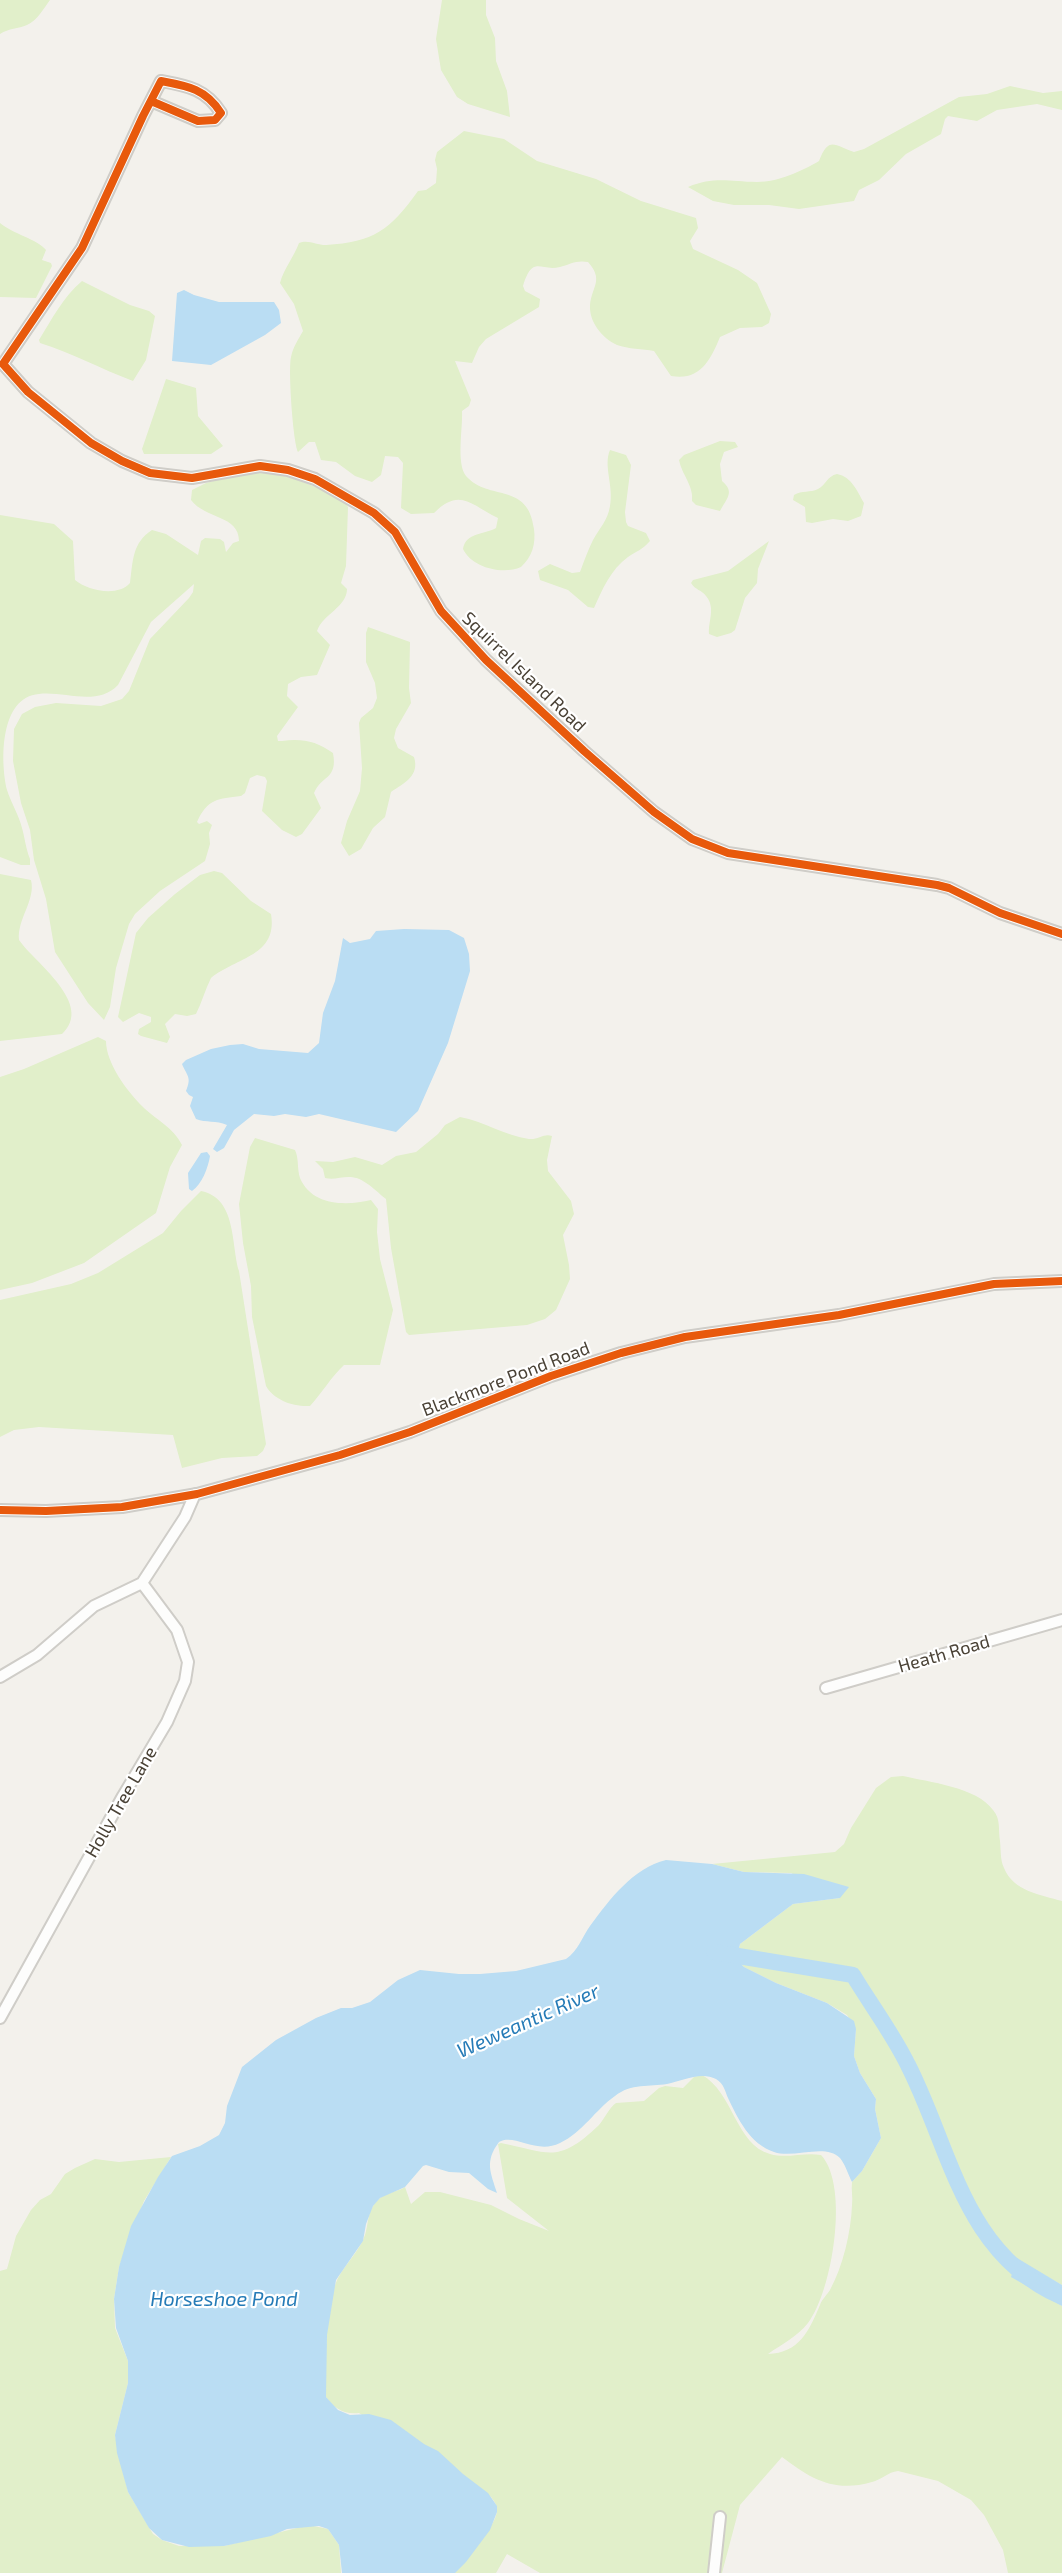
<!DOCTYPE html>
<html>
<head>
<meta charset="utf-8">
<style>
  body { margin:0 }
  canvas { display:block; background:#f3f1ec }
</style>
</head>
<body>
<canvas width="1062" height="2573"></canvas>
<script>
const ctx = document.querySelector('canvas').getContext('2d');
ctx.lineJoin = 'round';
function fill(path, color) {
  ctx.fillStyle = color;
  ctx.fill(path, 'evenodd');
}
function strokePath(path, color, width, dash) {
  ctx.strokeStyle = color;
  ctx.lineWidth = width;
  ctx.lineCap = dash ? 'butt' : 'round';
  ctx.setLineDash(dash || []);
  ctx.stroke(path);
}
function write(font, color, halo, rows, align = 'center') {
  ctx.font = font + ' "Exo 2",sans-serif';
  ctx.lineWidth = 4.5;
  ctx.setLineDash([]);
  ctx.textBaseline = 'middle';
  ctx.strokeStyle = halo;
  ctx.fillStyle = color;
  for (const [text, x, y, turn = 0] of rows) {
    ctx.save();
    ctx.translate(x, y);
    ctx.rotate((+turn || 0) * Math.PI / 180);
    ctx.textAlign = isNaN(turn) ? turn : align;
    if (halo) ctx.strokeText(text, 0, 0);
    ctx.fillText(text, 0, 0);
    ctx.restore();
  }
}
fill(new Path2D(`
  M 0,0 L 50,0 C 44,8 37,21 27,25 C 18,29 9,28 0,34 Z
  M 442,0 L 486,0 L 486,15 L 495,38 L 496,61 L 507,91 L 510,117 L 468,104 L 457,97 L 441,70 L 436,39 Z
  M 1010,86 L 1043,93 L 1062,91 L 1062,110 L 1037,104 L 997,110 L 977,121 L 948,116 L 945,119 L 941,134 L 906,154 L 879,180 L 859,190 L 854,201 L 799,209 L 769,205 L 734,205 L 713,201 L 688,187 C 715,176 730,182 757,182 C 778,182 802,171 819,161 C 829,135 835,146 854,152 L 864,149 L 959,97 L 987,94 Z
  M 464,131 L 504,139 L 537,161 L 596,179 L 641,201 L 696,218 L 698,228 L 690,241 L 693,249 L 738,270 L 757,283 L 771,314 L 769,323 L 762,327 L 740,328 L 720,337 C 710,361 700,381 671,376 L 654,351 C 643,349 628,349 617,345 C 602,338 589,322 590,305 C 592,286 604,280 588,262 C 576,260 571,264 560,267 C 540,272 533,254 523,286 L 525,291 L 540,299 L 539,307 L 486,339 L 479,347 L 472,363 L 455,361 L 471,400 L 469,406 L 462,411 C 463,428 456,463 466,476 C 489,502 528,481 534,529 C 536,544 532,557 521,567 C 503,575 472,568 463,549 C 466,532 484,535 496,528 L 498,518 C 471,505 460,487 434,513 L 411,514 L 401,508 L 403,463 L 398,457 L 385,456 L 381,475 L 372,482 L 355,476 L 336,462 L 321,460 L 315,442 L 309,442 L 298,452 C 293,441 288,370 291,357 C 293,347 298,340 303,331 L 294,304 L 280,283 C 284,268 294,257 299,243 C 308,239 316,245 326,245 C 374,242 390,230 418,191 L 426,190 L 436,183 L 437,169 L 435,160 L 437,152 Z
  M 0,223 C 11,233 39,240 46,250 L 42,260 L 51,263 L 52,266 L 36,298 L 0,297 Z
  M 82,281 L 130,305 L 149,311 L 155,316 L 146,360 L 133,381 C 101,369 72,353 40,343 L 39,340 C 52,319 63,297 82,281 Z
  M 166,379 L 196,388 L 198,416 L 223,446 L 211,454 L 144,454 L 142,449 Z
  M 720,441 L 735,442 L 738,447 L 724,452 L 720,464 L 722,481 C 735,492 727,498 720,511 L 696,505 L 692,501 C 694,486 682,475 679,460 L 684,455 Z
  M 610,450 L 626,455 L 631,465 L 625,512 L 626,522 L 628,526 L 646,533 L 650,541 C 641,551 638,550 628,557 C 611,569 602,590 594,608 L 588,607 L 568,590 L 540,580 L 538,571 L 550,564 L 572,573 L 580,572 C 584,561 588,550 593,540 C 599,529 608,520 610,506 C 614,486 603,466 610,450 Z
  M 246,472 C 283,471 312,484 344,501 L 348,507 L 346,566 L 341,583 L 347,589 C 347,607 323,614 317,631 L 330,645 L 317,675 L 301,677 L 288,684 L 287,696 L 298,707 L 277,736 L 278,741 L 282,741 C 301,738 317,741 333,753 C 338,780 321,775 314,793 L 321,808 L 302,834 L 296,837 L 282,830 L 262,811 L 267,781 L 265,777 L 257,775 L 250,778 L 245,793 L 241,796 C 218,799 208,798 197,822 L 199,824 L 207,821 L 212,825 L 209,833 L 210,844 L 205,861 L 160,891 L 135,914 L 129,924 L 116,968 L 110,1007 L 104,1020 L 88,1003 L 55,952 L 46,899 L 34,860 L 30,830 L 21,803 L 13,761 L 14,729 L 22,714 L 35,707 L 56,703 L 101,706 L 122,699 L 129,691 L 150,639 L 189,598 L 193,592 L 194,584 L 151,622 L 118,685 C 97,707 65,691 39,694 C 0,697 0,760 7,790 C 11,803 19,815 22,828 C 25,839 26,849 30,859 L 30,865 L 21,865 L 0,857 L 0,515 L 54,524 L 73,541 L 75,580 C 88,591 118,597 130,583 C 133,561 132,543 152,530 L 166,534 L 198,555 L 201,541 L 205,538 L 220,539 L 224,542 L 226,552 L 233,543 L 239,541 C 239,515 205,519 191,500 L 192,490 L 206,483 Z
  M 837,474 C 852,477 857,491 864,503 L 861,516 L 848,521 L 833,519 L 812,523 L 806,522 L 805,507 L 793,500 L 794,495 C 802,490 810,493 818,489 C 826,485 827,476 837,474 Z
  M 769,541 L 758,569 L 757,583 L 745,598 L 735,630 L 731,633 L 717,637 L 709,634 C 708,621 716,608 706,596 C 702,590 695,590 691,583 L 693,580 L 728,571 Z
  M 368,627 L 410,642 L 409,688 L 411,703 L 396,729 L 394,738 L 398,748 L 414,757 C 420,776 404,783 391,792 L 385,817 L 373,828 L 361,849 L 349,856 L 341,843 L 347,821 L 360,791 L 362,768 L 359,723 L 361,718 L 373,708 L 377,698 L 375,683 L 366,662 L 366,633 Z
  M 214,871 L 222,873 L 251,901 L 271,914 C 278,956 237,957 211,978 C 205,990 202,1002 196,1014 L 187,1016 L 175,1014 L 165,1024 L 170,1037 L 167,1043 L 141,1036 L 138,1034 L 139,1029 L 151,1022 L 151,1017 L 139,1013 L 123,1022 L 118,1017 L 136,933 L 148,918 L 175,894 L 200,875 Z
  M 0,874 L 31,880 C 36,900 17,919 19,940 C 34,962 95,1004 62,1034 L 0,1041 Z
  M 98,1037 L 106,1041 C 106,1063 127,1091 142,1106 C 155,1119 174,1128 182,1145 L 170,1167 L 156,1213 L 84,1263 L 32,1283 L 0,1290 L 0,1077 L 24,1069 Z
  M 460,1117 C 484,1121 505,1136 529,1139 C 538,1140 544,1133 552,1136 L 547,1160 L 548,1171 L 571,1201 L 574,1214 L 563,1235 L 569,1265 L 570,1279 L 556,1310 L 545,1319 L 527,1325 L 409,1335 L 406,1332 L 391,1248 L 386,1199 C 376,1191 362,1176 349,1177 C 340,1177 334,1180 325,1178 L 323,1169 L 315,1161 L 333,1162 L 355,1157 L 382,1165 L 396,1156 L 416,1152 L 438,1134 L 445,1125 Z
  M 255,1138 L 295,1150 C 299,1158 297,1169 300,1178 C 312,1206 346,1206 371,1200 L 378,1209 L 377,1232 L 380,1259 L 393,1310 L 380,1365 L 344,1365 C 331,1377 322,1393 310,1406 C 293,1407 274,1400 266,1386 L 252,1317 L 251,1286 L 243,1243 L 239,1204 L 250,1147 Z
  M 201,1191 C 237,1198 231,1245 239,1271 L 266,1444 L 263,1451 L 257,1456 L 222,1458 L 182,1468 L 173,1435 L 39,1427 L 14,1430 L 0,1437 L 0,1300 L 71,1284 L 98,1273 L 163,1233 L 181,1211 Z
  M 903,1776 C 928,1782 977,1787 993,1810 C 1001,1819 998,1830 1000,1841 C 1001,1849 1000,1860 1004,1868 C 1013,1891 1041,1895 1062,1901 L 1062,2285 L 1044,2275 L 1020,2281 L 1062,2306 L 1062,2573 L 1008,2573 L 1003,2550 L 984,2515 L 971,2500 L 938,2481 L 898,2471 C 888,2472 881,2480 872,2482 C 834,2493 811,2479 782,2457 L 740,2505 L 722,2573 L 540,2573 L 507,2554 L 496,2573 L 454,2573 C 464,2560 497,2526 497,2510 C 497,2505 494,2501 491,2497 L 359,2413 C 345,2415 333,2408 326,2397 C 323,2374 327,2298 338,2278 C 345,2265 357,2253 363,2240 C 370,2226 365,2210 380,2198 C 387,2192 397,2192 405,2187 L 411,2204 L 425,2192 L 440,2192 L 491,2205 L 519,2219 L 549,2231 L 507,2198 L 498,2144 L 501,2143 C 551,2153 558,2164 599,2125 C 605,2118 609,2108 616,2103 L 644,2101 L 659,2088 L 665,2086 L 683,2088 L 694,2077 L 702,2075 C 733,2092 736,2145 770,2154 C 787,2159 803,2152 821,2155 C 850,2186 832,2292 808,2323 C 797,2337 782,2344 768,2354 C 799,2353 809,2331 820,2305 C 822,2299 827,2295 830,2290 C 843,2266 851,2232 852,2205 C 853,2197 851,2190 852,2182 L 862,2171 L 881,2138 L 875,2109 L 876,2099 L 860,2073 L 854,2056 L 856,2029 L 847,2015 L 827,2003 L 776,1983 L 744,1967 L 736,1959 L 740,1944 L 793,1904 L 840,1898 L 791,1873 L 744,1872 L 712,1864 L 835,1852 L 844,1844 L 851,1828 L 876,1788 L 891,1777 Z
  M 171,2157 L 144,2201 L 119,2267 L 114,2299 L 115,2328 L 128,2361 L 128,2383 L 115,2435 L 128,2492 L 153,2534 L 162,2540 L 179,2546 L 224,2546 L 309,2525 L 328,2529 L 339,2545 L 341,2573 L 0,2573 L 0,2271 L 7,2269 L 16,2236 L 31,2210 L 40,2200 L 51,2194 L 65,2174 L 75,2168 L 95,2159 L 119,2162 Z`), '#e1efca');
fill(new Path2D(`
  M 184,290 L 194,295 L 219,302 L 274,302 L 279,310 L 281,323 L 265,335 L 211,365 L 172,361 L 177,293 Z
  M 404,929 L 449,930 L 464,938 L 469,954 L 470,971 L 448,1043 L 418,1111 L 396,1132 L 319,1114 L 306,1117 L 285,1114 L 274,1116 L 254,1114 L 234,1130 L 224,1148 L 217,1152 L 213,1149 L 227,1125 C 216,1120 206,1123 196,1119 L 190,1106 L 193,1097 L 189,1095 L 186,1091 C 192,1077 187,1076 182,1064 L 186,1060 L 211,1049 L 230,1045 L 243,1044 L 259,1049 L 308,1053 L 319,1043 L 323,1013 L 335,981 L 343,938 L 350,943 L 370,939 L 376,931 Z
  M 207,1152 L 210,1156 C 208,1168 202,1184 192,1191 L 189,1189 L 188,1173 L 201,1153 Z
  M 666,1860 L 712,1864 L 744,1872 L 804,1874 L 849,1887 L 840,1898 L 793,1904 L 740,1944 L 736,1959 L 744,1967 L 776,1983 L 827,2003 L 854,2021 L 856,2029 L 854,2056 L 860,2073 L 876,2099 L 875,2109 L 881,2138 L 862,2171 L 852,2182 C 848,2174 845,2164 840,2158 C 825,2143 794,2159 774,2152 C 750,2144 738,2119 728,2098 C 725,2091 724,2084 716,2079 C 701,2071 682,2081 667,2084 C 650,2087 631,2083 615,2096 C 595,2110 583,2132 560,2143 C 536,2155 515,2133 499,2142 C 484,2162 491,2173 497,2193 L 488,2189 L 469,2173 L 449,2172 L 426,2165 L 423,2166 L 405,2187 L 380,2198 L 373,2206 L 366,2224 L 363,2241 L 336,2280 L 327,2335 L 326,2397 L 338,2410 L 350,2415 L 369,2414 L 391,2420 L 424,2444 L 438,2451 L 463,2474 L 488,2493 L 497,2506 L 497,2512 L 490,2530 L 466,2562 L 455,2573 L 342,2573 L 339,2545 L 328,2529 L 319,2526 L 287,2529 L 271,2536 L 224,2546 L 189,2547 L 162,2540 L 149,2528 L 128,2492 L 117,2453 L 115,2435 L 128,2383 L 128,2361 L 116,2328 L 114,2299 L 119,2267 L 131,2226 L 158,2177 L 172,2156 L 200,2146 L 219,2135 L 225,2123 L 227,2106 L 242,2067 L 276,2040 L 316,2018 L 341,2008 L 352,2008 L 370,2002 L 398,1980 L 420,1970 L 459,1974 L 480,1974 L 516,1971 L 566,1959 C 578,1951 582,1937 590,1926 C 610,1899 633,1868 666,1860 Z
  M 1017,2258 L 1062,2285 L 1062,2306 L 1011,2277 Z`), '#baddf3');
strokePath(new Path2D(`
  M 714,1952 L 853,1975 C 871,2005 893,2034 908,2065 C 951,2149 963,2254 1062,2297`), '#baddf3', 16);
const minor = new Path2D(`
  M 151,101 L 198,121 L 215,120 L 221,113 C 206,89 188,86 161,81 L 143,116 L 82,248 L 3,364 L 28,392 L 91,443 L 122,461 L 150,473 L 192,478 L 260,466 L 288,470 L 315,479 L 374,513 L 395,532 L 441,611 L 486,660 L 584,751 L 654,812 L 692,839 L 728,853 L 937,885 L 949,888 L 1000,913 L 1062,934
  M 0,1510 L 46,1511 L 122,1507 L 197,1494 L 340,1455 L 410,1432 L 551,1376 L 621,1353 L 685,1337 L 839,1315 L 994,1284 L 1062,1281
  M 0,1677 L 37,1655 L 94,1606 L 142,1583 L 185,1517 L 195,1494
  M 826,1688 L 1062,1620
  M 0,2018 L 123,1796 L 167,1722 L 185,1681 L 188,1662 L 177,1630 L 142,1583
  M 714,2573 L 720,2517`);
strokePath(minor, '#cfcdc8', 14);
strokePath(minor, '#fdfdfc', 10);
strokePath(new Path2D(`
  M 151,101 L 198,121 L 215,120 L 221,113 C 206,89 188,86 161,81 L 143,116 L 82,248 L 3,364 L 28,392 L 91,443 L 122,461 L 150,473 L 192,478 L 260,466 L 288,470 L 315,479 L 374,513 L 395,532 L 441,611 L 486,660 L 584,751 L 654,812 L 692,839 L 728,853 L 937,885 L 949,888 L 1000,913 L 1062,934
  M 0,1510 L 46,1511 L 122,1507 L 197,1494 L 340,1455 L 410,1432 L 551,1376 L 621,1353 L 685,1337 L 839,1315 L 994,1284 L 1062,1281`), '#e8590c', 8);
write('18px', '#4a4236', '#fff', [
  ["Squirrel Island Road",524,672,44],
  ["Blackmore Pond Road",506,1379,-21],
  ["Heath Road",944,1654,-16],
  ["Holly Tree Lane",121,1802,-60]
]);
write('italic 20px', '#257bb7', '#fff', [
  ["Weweantic River",528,2021,-24],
  ["Horseshoe Pond",224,2299]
]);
</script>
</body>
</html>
